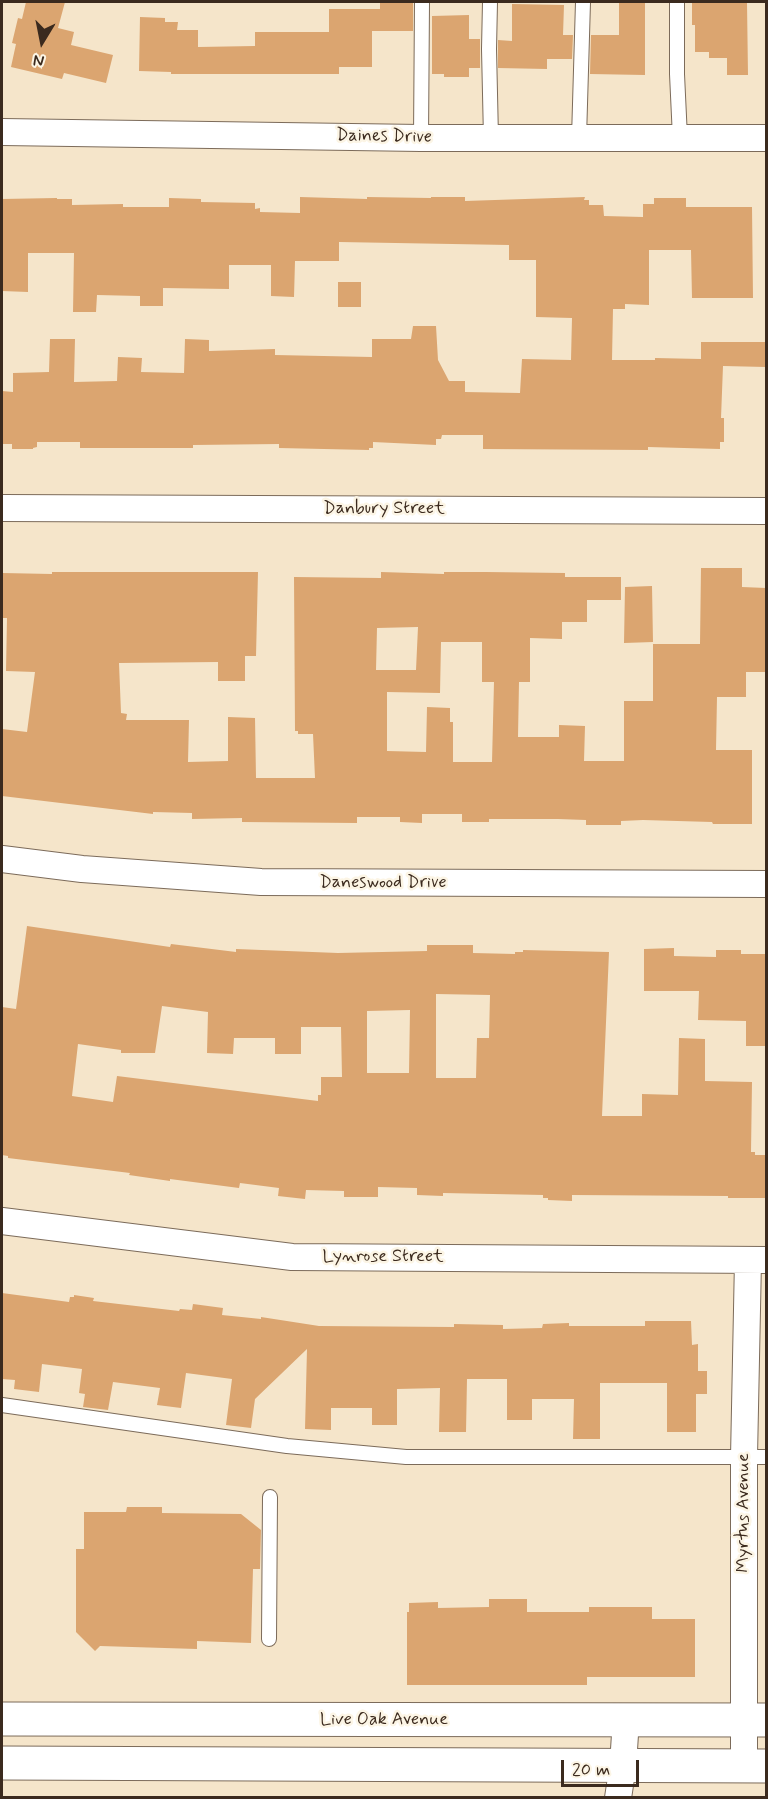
<!DOCTYPE html>
<html>
<head>
<meta charset="utf-8">
<style>
  body { margin:0 }
  #map { position:relative; width:768px; height:1799px; overflow:hidden; background:#f5e5ca; font-family:Mynerve,sans-serif }
  canvas { display:block }
  .frame { position:absolute; inset:0; border:3px solid #3b2a1e; pointer-events:none }
  .north { position:absolute; left:12px; top:12px; width:60px; height:60px; -webkit-text-stroke:4px #fcf5e5; paint-order:stroke; rotate:190deg; font-size:16px; font-weight:700; line-height:24px; text-align:center; color:#3b2a1e }
  .north::after { content:''; display:block; margin:auto; width:21px; height:27px; background:#3b2a1e; clip-path:polygon(50% 0,100% 100%,50% 72%,0 100%) }
  .scale { position:absolute; left:561px; top:1760px; width:78px; height:27px; box-sizing:border-box; border:3px solid #3b2a1e; border-top:0; padding-left:8px; font-size:18px; line-height:21px; white-space:nowrap; color:#3b2a1e; -webkit-text-stroke:4px #fcf5e5; paint-order:stroke }
</style>
</head>
<body>
<div id="map">
<canvas width="768" height="1799"></canvas>
<div class="frame"></div>
<div class="north">N</div>
<div class="scale">20 m</div>
</div>
<script>
const ctx = document.querySelector('canvas').getContext('2d');
ctx.lineJoin = 'round';
function fill(path, color) {
  ctx.fillStyle = color;
  ctx.fill(path, 'evenodd');
}
function strokePath(path, color, width, dash) {
  ctx.strokeStyle = color;
  ctx.lineWidth = width;
  ctx.lineCap = dash ? 'butt' : 'round';
  ctx.setLineDash(dash || []);
  ctx.stroke(path);
}
function write(font, color, halo, rows, align = 'center') {
  ctx.font = font + ' Mynerve,sans-serif';
  ctx.lineWidth = 5;
  ctx.setLineDash([]);
  ctx.textBaseline = 'middle';
  ctx.strokeStyle = halo;
  ctx.fillStyle = color;
  for (const [text, x, y, turn = 0] of rows) {
    ctx.save();
    ctx.translate(x, y);
    ctx.rotate((+turn || 0) * Math.PI / 180);
    ctx.textAlign = isNaN(turn) ? turn : align;
    if (halo) ctx.strokeText(text, 0, 0);
    ctx.fillText(text, 0, 0);
    ctx.restore();
  }
}
fill(new Path2D(`
  M 26,2 L 65,2 L 58,28 L 74,32 L 71,45 L 113,55 L 106,83 L 64,73 L 62,79 L 11,67 L 16,44 L 12,43 L 18,18 L 22,19 Z
  M 380,2 L 413,2 L 413,31 L 372,31 L 372,67 L 339,67 L 339,74 L 171,74 L 171,72 L 139,71 L 140,17 L 165,18 L 165,22 L 178,22 L 177,30 L 198,30 L 198,47 L 255,46 L 255,32 L 329,32 L 329,9 L 380,9 Z
  M 619,2 L 645,2 L 645,75 L 590,74 L 591,35 L 619,35 Z
  M 692,3 L 747,3 L 748,75 L 727,75 L 727,58 L 709,58 L 709,52 L 695,52 L 695,25 L 692,25 Z
  M 512,4 L 564,5 L 563,35 L 573,35 L 572,59 L 547,59 L 547,69 L 498,68 L 498,40 L 512,41 Z
  M 469,15 L 469,39 L 480,39 L 480,68 L 469,68 L 469,77 L 444,77 L 444,74 L 432,74 L 432,16 Z
  M 300,197 L 367,199 L 367,197 L 431,198 L 431,197 L 465,197 L 465,201 L 585,197 L 584,200 L 589,200 L 589,205 L 603,205 L 604,216 L 643,217 L 643,204 L 654,204 L 654,198 L 686,198 L 686,207 L 752,207 L 753,298 L 692,298 L 691,250 L 649,250 L 649,305 L 625,304 L 625,309 L 613,309 L 612,360 L 655,360 L 655,358 L 701,359 L 701,342 L 766,342 L 766,367 L 723,366 L 721,418 L 724,418 L 724,442 L 720,442 L 720,449 L 648,447 L 648,450 L 483,449 L 483,435 L 442,435 L 441,439 L 436,439 L 436,445 L 373,442 L 373,448 L 369,448 L 369,450 L 279,448 L 279,444 L 193,445 L 193,448 L 80,448 L 80,442 L 37,442 L 37,447 L 33,448 L 33,449 L 12,449 L 12,444 L 2,444 L 2,391 L 13,392 L 13,373 L 49,372 L 50,339 L 75,339 L 74,382 L 117,381 L 118,357 L 142,358 L 141,372 L 184,373 L 185,339 L 209,340 L 209,351 L 275,349 L 275,355 L 372,357 L 372,339 L 411,339 L 413,326 L 436,326 L 438,360 L 449,381 L 465,381 L 465,392 L 520,393 L 522,359 L 571,360 L 572,318 L 536,317 L 536,260 L 509,260 L 509,245 L 339,242 L 339,261 L 295,261 L 294,297 L 271,296 L 271,265 L 229,265 L 229,289 L 163,288 L 163,306 L 140,306 L 140,296 L 97,295 L 96,312 L 73,312 L 74,253 L 28,253 L 28,292 L 2,291 L 2,199 L 57,198 L 57,199 L 72,199 L 72,205 L 123,204 L 123,207 L 169,207 L 169,198 L 201,199 L 201,202 L 255,203 L 255,209 L 260,208 L 260,212 L 300,213 Z
  M 338,282 L 361,282 L 361,307 L 338,307 Z
  M 701,568 L 742,568 L 742,587 L 766,588 L 766,672 L 746,672 L 746,697 L 717,697 L 716,750 L 752,750 L 752,824 L 713,824 L 712,822 L 643,820 L 621,821 L 621,825 L 586,825 L 586,820 L 558,819 L 489,819 L 489,822 L 462,822 L 462,814 L 422,814 L 422,823 L 400,822 L 400,817 L 357,817 L 357,823 L 242,822 L 242,818 L 192,819 L 192,813 L 153,812 L 153,814 L 2,796 L 2,729 L 27,732 L 35,672 L 6,671 L 7,618 L 2,618 L 2,573 L 52,574 L 52,572 L 258,572 L 256,656 L 245,656 L 245,681 L 218,681 L 218,662 L 119,663 L 121,713 L 127,714 L 126,720 L 189,720 L 188,762 L 228,761 L 228,717 L 255,718 L 256,778 L 315,778 L 313,734 L 298,734 L 298,731 L 295,731 L 294,577 L 381,578 L 381,572 L 444,574 L 444,572 L 486,572 L 565,573 L 565,577 L 621,577 L 621,600 L 587,600 L 587,622 L 562,622 L 562,639 L 530,638 L 530,682 L 519,682 L 518,737 L 559,737 L 559,725 L 585,726 L 584,761 L 624,761 L 624,701 L 653,701 L 653,644 L 700,644 ZM 418,627 L 416,670 L 376,670 L 377,628 ZM 441,642 L 482,642 L 482,682 L 494,682 L 492,762 L 453,762 L 453,722 L 450,722 L 450,708 L 427,707 L 426,752 L 387,751 L 387,692 L 440,693 Z
  M 652,586 L 653,642 L 624,643 L 625,587 Z
  M 27,926 L 170,947 L 171,944 L 236,952 L 236,949 L 338,953 L 427,951 L 427,945 L 473,945 L 473,953 L 515,954 L 515,952 L 523,952 L 523,950 L 609,952 L 602,1116 L 642,1116 L 642,1094 L 678,1095 L 679,1038 L 705,1039 L 705,1081 L 752,1082 L 751,1152 L 755,1152 L 755,1155 L 766,1155 L 766,1198 L 728,1198 L 728,1196 L 572,1195 L 572,1201 L 548,1200 L 548,1198 L 543,1198 L 543,1195 L 443,1193 L 443,1196 L 417,1195 L 417,1188 L 378,1187 L 378,1197 L 344,1197 L 344,1191 L 306,1190 L 305,1199 L 278,1196 L 279,1188 L 240,1183 L 239,1188 L 170,1179 L 170,1181 L 129,1175 L 130,1173 L 8,1158 L 8,1156 L 2,1155 L 2,1007 L 16,1009 ZM 436,994 L 490,995 L 489,1038 L 477,1038 L 476,1078 L 436,1078 ZM 162,1006 L 208,1012 L 207,1053 L 233,1054 L 234,1038 L 275,1038 L 275,1054 L 301,1054 L 301,1027 L 341,1027 L 342,1077 L 321,1077 L 321,1095 L 318,1095 L 318,1101 L 117,1076 L 113,1102 L 72,1096 L 78,1044 L 121,1050 L 121,1053 L 155,1053 ZM 410,1010 L 409,1073 L 367,1073 L 367,1011 Z
  M 674,948 L 674,956 L 716,957 L 716,950 L 741,950 L 741,954 L 766,954 L 766,1046 L 746,1046 L 746,1021 L 698,1020 L 699,991 L 644,991 L 644,949 Z
  M 2,1293 L 69,1302 L 70,1297 L 74,1297 L 74,1295 L 94,1298 L 93,1301 L 179,1311 L 180,1309 L 192,1310 L 193,1304 L 223,1308 L 222,1315 L 261,1319 L 261,1317 L 319,1326 L 454,1327 L 454,1324 L 503,1325 L 503,1329 L 542,1328 L 543,1324 L 569,1323 L 569,1326 L 645,1326 L 645,1321 L 691,1321 L 692,1345 L 698,1344 L 698,1371 L 707,1371 L 707,1394 L 696,1394 L 696,1432 L 667,1432 L 667,1383 L 600,1383 L 600,1439 L 573,1439 L 574,1399 L 532,1399 L 532,1420 L 507,1420 L 507,1379 L 467,1379 L 466,1432 L 439,1432 L 440,1388 L 397,1389 L 397,1425 L 372,1425 L 372,1408 L 331,1408 L 331,1430 L 305,1429 L 307,1349 L 255,1399 L 251,1428 L 226,1425 L 232,1379 L 186,1373 L 181,1408 L 157,1405 L 160,1388 L 113,1382 L 108,1410 L 83,1407 L 85,1394 L 79,1393 L 82,1369 L 42,1364 L 39,1392 L 14,1389 L 15,1380 L 2,1379 Z
  M 127,1507 L 162,1507 L 162,1513 L 241,1514 L 261,1530 L 260,1569 L 253,1569 L 251,1643 L 197,1641 L 197,1649 L 100,1646 L 95,1651 L 76,1632 L 76,1549 L 84,1549 L 84,1512 L 126,1512 Z
  M 489,1599 L 527,1599 L 527,1612 L 589,1612 L 589,1607 L 652,1607 L 652,1619 L 695,1619 L 695,1677 L 587,1677 L 587,1685 L 407,1685 L 407,1612 L 409,1612 L 409,1603 L 438,1602 L 438,1608 L 489,1607 Z`), '#dba570');
const service = new Path2D(`
  M 490,2 L 489,49 L 491,138
  M 677,2 L 677,74 L 680,138
  M 421,138 L 422,2
  M 579,138 L 583,2
  M 2,1405 L 287,1446 L 406,1457 L 766,1457
  M 269,1639 L 270,1497`);
const minor = new Path2D(`
  M 2,132 L 421,138 L 766,138
  M 2,508 L 766,511
  M 2,859 L 82,869 L 261,882 L 766,884
  M 2,1221 L 292,1257 L 766,1260
  M 744,1765 L 744,1457 L 748,1260
  M 618,1798 L 623,1765 L 626,1719`);
const primary = new Path2D(`
  M 2,1719 L 766,1720
  M 2,1763 L 766,1766`);
strokePath(service, '#7c6b5a', 16);
strokePath(minor, '#7c6b5a', 28);
strokePath(primary, '#7c6b5a', 35);
strokePath(service, '#fff', 14);
strokePath(minor, '#fff', 26);
strokePath(primary, '#fff', 33);
write('18px', '#3b2a1e', '#fcf5e5', [
  ["Daines Drive",384,137,1],
  ["Danbury Street",384,509],
  ["Daneswood Drive",383,883],
  ["Lynrose Street",383,1257],
  ["Myrtus Avenue",744,1513,-90],
  ["Live Oak Avenue",384,1720]
]);
</script>
</body>
</html>
